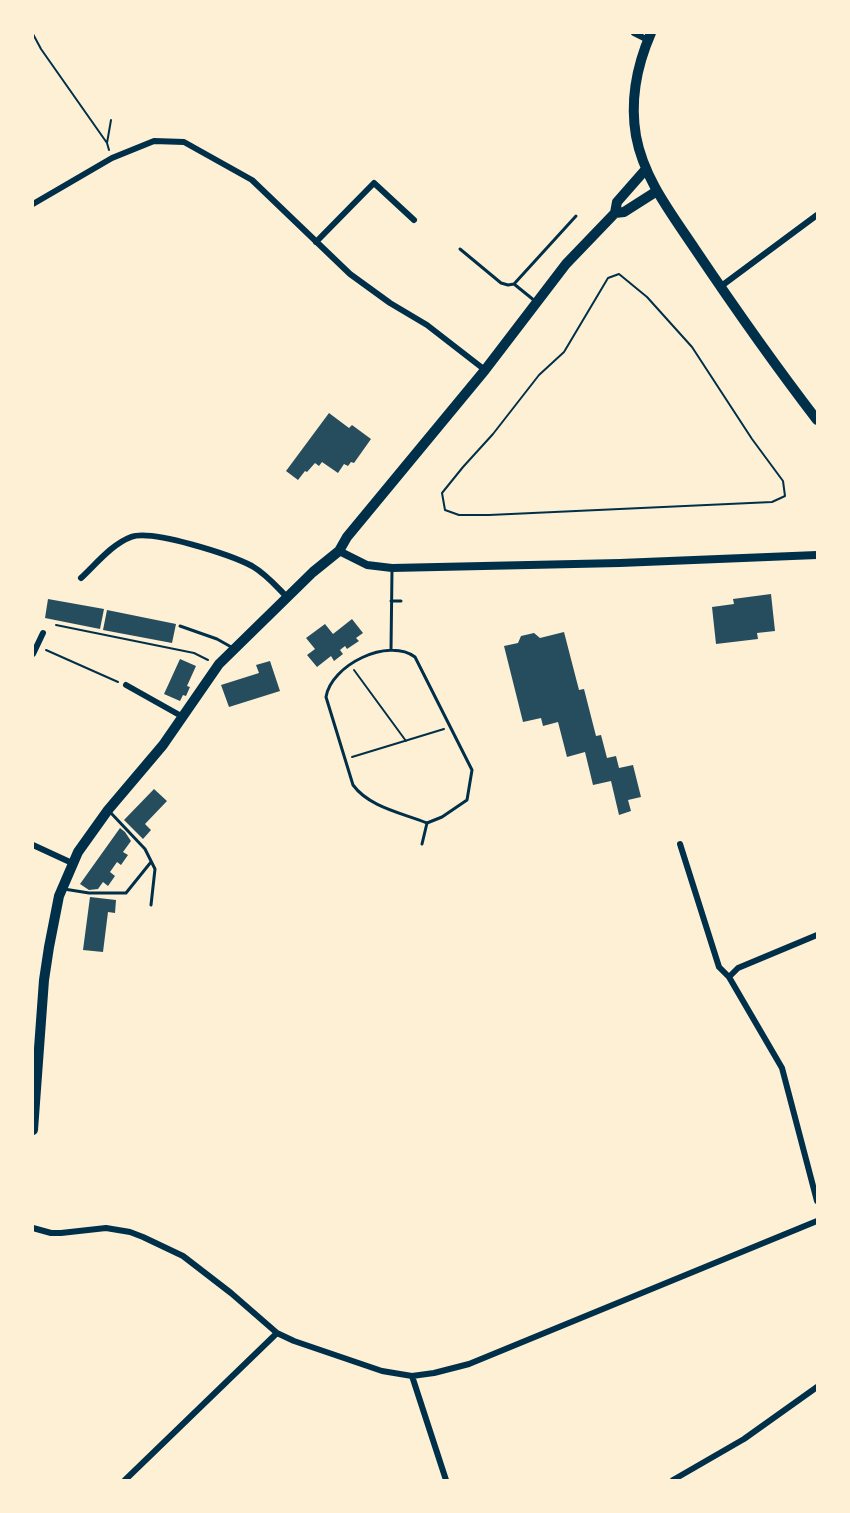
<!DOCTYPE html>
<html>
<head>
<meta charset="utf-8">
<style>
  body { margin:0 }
  #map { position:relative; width:850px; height:1513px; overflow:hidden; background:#fdf0d5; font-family:Arial,sans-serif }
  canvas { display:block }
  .frame { position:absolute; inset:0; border:34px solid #fdf0d5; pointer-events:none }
</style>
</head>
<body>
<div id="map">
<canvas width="850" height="1513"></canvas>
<div class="frame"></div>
</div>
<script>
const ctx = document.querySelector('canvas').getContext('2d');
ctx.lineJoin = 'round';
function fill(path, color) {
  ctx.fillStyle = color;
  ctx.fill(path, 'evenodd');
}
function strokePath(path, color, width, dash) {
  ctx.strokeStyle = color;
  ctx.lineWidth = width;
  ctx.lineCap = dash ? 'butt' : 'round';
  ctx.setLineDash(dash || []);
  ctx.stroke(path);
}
fill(new Path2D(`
  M 329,413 L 349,428 L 352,425 L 371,439 L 354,463 L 351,462 L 348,466 L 344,464 L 338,473 L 322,462 L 319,466 L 315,463 L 307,472 L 305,471 L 298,480 L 286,471 Z
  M 771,594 L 775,631 L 757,633 L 758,639 L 716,644 L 712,607 L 734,604 L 733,599 Z
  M 48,599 L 104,609 L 100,629 L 45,618 Z
  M 107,610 L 176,624 L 172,643 L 103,630 Z
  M 352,619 L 363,633 L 356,638 L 359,641 L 347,649 L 345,646 L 340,650 L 343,654 L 334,661 L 331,656 L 317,667 L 307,655 L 315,649 L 306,638 L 325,624 L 333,634 Z
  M 564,632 L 579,690 L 584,689 L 596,736 L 601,735 L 607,758 L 616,756 L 619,768 L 633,765 L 641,797 L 628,800 L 631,811 L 619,815 L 611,781 L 593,785 L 585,752 L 567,757 L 558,722 L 543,726 L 541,718 L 523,722 L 504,646 L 518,643 L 521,636 L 534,633 L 540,638 Z
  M 180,659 L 196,666 L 187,686 L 190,687 L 186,696 L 183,695 L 180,701 L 164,694 Z
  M 270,661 L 280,691 L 229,707 L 221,685 L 259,673 L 256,665 Z
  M 154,789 L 167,801 L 145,824 L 151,830 L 143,839 L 124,820 Z
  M 120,828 L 125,832 L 131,841 L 123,852 L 128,855 L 121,865 L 117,862 L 110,872 L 115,876 L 108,886 L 103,882 L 98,889 L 89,890 L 80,884 Z
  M 90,897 L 116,900 L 115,913 L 108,912 L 103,952 L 83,950 Z`), '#264d5e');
strokePath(new Path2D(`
  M 33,34 L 41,49 L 107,143
  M 109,150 L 107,143 L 111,120
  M 619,274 L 647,297 L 692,347 L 752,439 L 783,481 L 785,496 L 772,502 L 489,515 L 459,515 L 445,510 L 442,493 L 463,467 L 493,434 L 539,375 L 564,352 L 608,278 Z
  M 56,625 L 194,653 L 208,660
  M 46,650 L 118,682
  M 354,670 L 406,741
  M 352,757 L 444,729`), '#003049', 2);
strokePath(new Path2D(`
  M 460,249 L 501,283 L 508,285 L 514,284
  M 535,301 L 514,284 L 576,216
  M 391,601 L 401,601
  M 180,626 L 217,639 L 233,648
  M 391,650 L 392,570
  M 110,812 L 145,849 L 155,869 L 151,905
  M 422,844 L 427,823 C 402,813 369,807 353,785 L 326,697 C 331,665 388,637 415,657 L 472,770 L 467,800 L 442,817 L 427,823
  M 64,889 L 89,893 L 126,893 L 151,862`), '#003049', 3);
strokePath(new Path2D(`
  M 634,33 L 648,40
  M 33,204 L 112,158 L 154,141 L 184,142 L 252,180 L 350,274 L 390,303 L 427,325 L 485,370
  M 316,242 L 374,183 L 414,220
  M 720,287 L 817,215
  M 81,578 C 96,564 112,544 131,537 C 152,529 231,555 252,566 C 266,574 276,586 287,597
  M 33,654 L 43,633
  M 126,685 L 183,717
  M 680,844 L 719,967 L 729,977 L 782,1068 L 817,1201
  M 33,845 L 72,863
  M 729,977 L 738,968 L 817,935
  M 33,1228 L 51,1233 L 61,1233 L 106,1228 L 130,1232 L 143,1237 L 183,1256 L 231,1293 L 277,1333 L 294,1341 L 382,1371 L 412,1376 L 434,1373 L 469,1364 L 817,1221
  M 412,1376 L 446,1480
  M 125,1480 L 277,1333
  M 673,1480 L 744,1439 L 817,1387`), '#003049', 6);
strokePath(new Path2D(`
  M 339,551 L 367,565 L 392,568 L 620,563 L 817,555`), '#003049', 8);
strokePath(new Path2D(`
  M 651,33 C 637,65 630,101 636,136 C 644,179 671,213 695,249 C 734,307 774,364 817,420
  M 615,213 L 624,212 L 657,191
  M 33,1130 L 44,980 L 49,947 L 59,896 L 78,852 L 108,810 L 163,745 L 219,664 L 313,572 L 339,551 L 347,537 L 485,370 L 566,264 L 615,213 L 617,202 L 646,169`), '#003049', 10);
</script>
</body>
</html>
